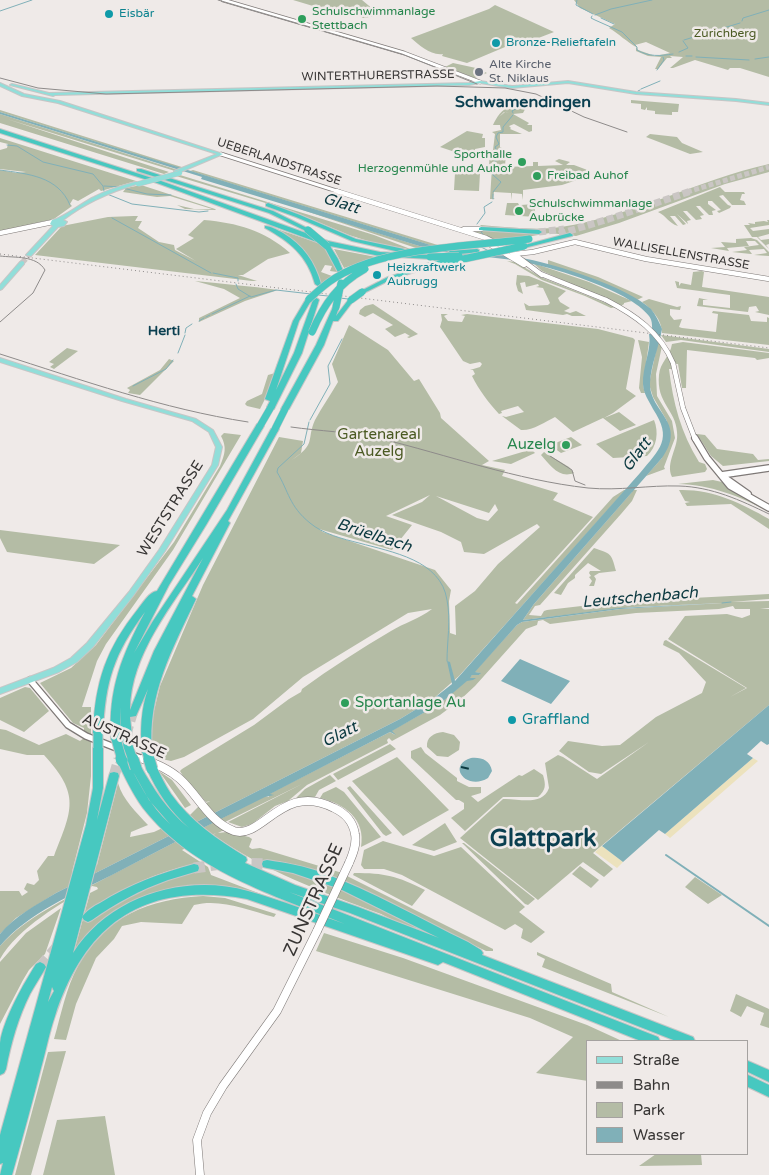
<!DOCTYPE html>
<html>
<head>
<meta charset="utf-8">
<style>
  body { margin:0 }
  #map { position:relative; width:769px; height:1175px; overflow:hidden; background:#efeae8; font-family:"Varela Round",sans-serif }
  canvas { display:block }
  .legend { position:absolute; left:586px; top:1040px; width:162px; height:115px; box-sizing:border-box; background:#efeae8; border:1px solid #a5a2a0; margin:0; padding:6px 9px; list-style:none; font-size:15px; color:#373534 }
  .legend li { display:flex; align-items:center; gap:10px; height:25px }
  .legend b { width:25px; border:1px solid #a5a2a0 }
</style>
</head>
<body>
<div id="map">
<canvas width="769" height="1175"></canvas>
<ul class="legend">
<li><b style="height:6px;background:#91ded9"></b>Straße</li>
<li><b style="height:6px;background:#8e8b8a"></b>Bahn</li>
<li><b style="height:14px;background:#b4bca5"></b>Park</li>
<li><b style="height:14px;background:#80b0b8"></b>Wasser</li>
</ul>
</div>
<script>
const ctx = document.querySelector('canvas').getContext('2d');
ctx.lineJoin = 'round';
function fill(path, color) {
  ctx.fillStyle = color;
  ctx.fill(path, 'evenodd');
}
function strokePath(path, color, width, dash) {
  ctx.strokeStyle = color;
  ctx.lineWidth = width;
  ctx.lineCap = dash ? 'butt' : 'round';
  ctx.setLineDash(dash || []);
  ctx.stroke(path);
}
function write(font, color, halo, rows, align = 'center') {
  ctx.font = font + ' "Varela Round",sans-serif';
  ctx.lineWidth = 5;
  ctx.setLineDash([]);
  ctx.textBaseline = 'middle';
  ctx.strokeStyle = halo;
  ctx.fillStyle = color;
  for (const [text, x, y, turn = 0] of rows) {
    ctx.save();
    ctx.translate(x, y);
    ctx.rotate((+turn || 0) * Math.PI / 180);
    ctx.textAlign = isNaN(turn) ? turn : align;
    if (halo) ctx.strokeText(text, 0, 0);
    ctx.fillText(text, 0, 0);
    ctx.restore();
  }
}
fill(new Path2D(`
  M 293,0 L 362,0 L 374,10 L 376,16 L 363,18 L 347,9 L 343,15 Z
  M 574,0 L 769,0 L 769,77 L 740,68 L 730,68 L 728,70 L 695,60 L 673,68 L 670,68 L 683,57 L 670,56 L 672,58 L 667,58 L 658,69 L 655,69 L 661,57 L 648,56 L 636,51 L 636,47 C 627,42 619,34 609,28 L 615,24 L 580,8 ZM 646,42 L 670,53 L 655,56 L 638,50 L 635,45 Z
  M 495,5 L 554,32 L 528,42 L 505,47 L 467,63 L 442,56 L 443,54 C 431,56 419,45 411,38 L 489,9 Z
  M 453,63 L 476,68 L 487,73 L 475,78 L 445,67 Z
  M 524,99 L 529,102 L 523,113 L 513,114 L 529,123 L 527,125 L 532,125 L 532,131 L 529,132 L 514,124 L 509,126 L 511,128 L 510,129 L 522,134 L 500,134 L 500,147 L 506,150 L 505,167 L 533,166 L 533,162 L 538,162 L 538,166 L 563,165 L 555,161 L 559,159 L 570,162 L 566,165 L 574,165 L 590,171 L 580,179 L 562,185 L 523,190 L 523,200 L 522,194 L 512,193 L 511,200 L 511,193 L 494,192 L 493,198 L 495,199 L 490,199 L 492,167 L 489,166 L 490,150 L 493,150 L 495,134 L 492,132 L 501,130 L 500,125 L 493,125 C 496,118 502,108 511,107 L 499,117 L 504,112 L 510,113 L 505,112 L 512,107 L 515,108 Z
  M 631,100 L 679,104 L 678,112 L 672,112 L 672,115 L 655,114 L 655,111 L 647,110 L 647,107 L 645,110 L 641,109 L 641,104 L 631,103 Z
  M 0,110 L 185,168 L 183,169 L 0,112 Z
  M 0,114 L 178,170 L 175,171 L 7,119 L 169,172 L 164,174 L 0,123 Z
  M 467,131 L 483,134 L 482,138 L 485,138 L 485,147 L 475,149 L 475,153 L 455,152 L 440,147 Z
  M 650,134 L 677,137 L 682,143 L 703,152 L 690,154 L 646,137 Z
  M 0,138 L 136,181 L 101,191 L 99,189 L 78,201 L 73,199 L 70,204 L 72,206 L 54,219 L 0,231 L 0,170 L 17,173 L 26,172 L 0,169 L 0,150 L 7,148 L 8,144 L 0,142 Z
  M 769,164 L 769,172 L 725,184 L 619,223 L 576,236 L 550,233 L 502,241 L 483,236 L 473,231 L 527,231 L 480,226 L 481,225 C 507,227 535,231 561,227 C 633,216 698,180 769,164 Z
  M 193,170 L 441,246 L 439,247 L 430,245 L 190,171 Z
  M 455,173 L 480,173 L 479,191 L 454,190 Z
  M 180,175 L 374,235 L 413,250 L 371,242 L 349,235 L 292,211 L 176,176 Z
  M 141,185 L 215,209 L 216,210 L 185,209 L 177,205 L 194,209 L 212,209 L 170,196 L 157,197 L 123,192 L 126,188 Z
  M 720,187 L 725,192 L 744,192 L 745,194 L 742,194 L 740,200 L 744,201 L 746,205 L 732,205 L 723,195 L 719,196 L 728,205 L 731,206 L 730,208 L 719,213 L 717,211 L 721,210 L 712,201 L 708,201 L 708,204 L 716,210 L 712,211 L 713,215 L 709,215 L 700,206 L 696,206 L 704,215 L 700,216 L 702,219 L 696,220 L 687,211 L 683,211 L 691,220 L 687,221 L 688,224 L 677,214 L 686,224 L 683,225 L 675,216 L 670,216 L 678,226 C 668,223 667,216 658,212 Z
  M 507,203 L 518,203 L 520,207 L 523,206 L 521,205 L 534,204 L 536,217 L 505,215 Z
  M 300,209 L 301,209 L 429,249 L 416,248 Z
  M 134,216 L 138,216 L 135,221 L 142,221 L 138,228 L 159,242 L 174,245 L 175,250 L 196,261 L 176,249 L 194,238 L 188,235 L 204,220 C 237,223 264,230 290,253 L 268,259 L 243,275 L 238,275 L 257,281 L 252,281 L 35,255 L 62,226 L 108,217 Z
  M 767,220 L 769,220 L 769,225 L 750,228 L 753,231 L 769,229 L 769,234 L 758,237 L 761,240 L 769,239 L 769,244 L 766,245 L 769,249 L 757,237 L 752,237 L 744,225 L 750,225 L 748,223 L 755,224 L 755,222 L 764,221 L 768,222 Z
  M 268,226 L 321,244 L 329,253 L 337,272 L 330,271 L 332,266 L 325,265 L 321,272 L 332,276 L 321,284 C 312,252 295,241 268,226 Z
  M 751,238 L 757,240 L 769,252 L 769,256 L 754,255 L 767,253 L 764,249 L 749,250 L 752,254 L 751,254 L 732,252 L 747,250 L 744,247 L 759,245 L 755,241 L 746,241 L 749,246 L 727,248 L 729,251 L 711,248 L 725,247 L 721,242 L 736,243 L 736,239 Z
  M 334,249 L 376,257 L 344,268 Z
  M 548,260 L 598,277 L 643,297 L 637,300 L 593,279 L 548,265 Z
  M 507,261 L 515,262 L 543,278 L 616,307 L 611,308 L 585,296 L 542,280 L 515,264 Z
  M 533,263 L 589,282 L 632,301 L 624,303 L 624,304 L 621,306 L 542,271 Z
  M 702,271 L 704,272 L 702,287 L 769,297 L 769,315 L 755,312 L 759,311 L 756,306 L 749,307 L 748,312 L 697,306 L 699,298 L 708,300 L 703,300 L 703,305 L 730,308 L 730,295 L 677,288 L 675,281 L 679,282 L 679,286 L 681,283 L 691,285 L 693,272 Z
  M 517,275 L 529,276 L 566,291 L 558,298 L 560,302 L 570,308 L 564,311 L 570,313 L 576,311 L 586,316 L 572,316 L 567,314 L 563,315 L 526,310 L 524,303 L 529,306 L 548,305 L 550,303 L 543,288 L 536,287 L 539,286 L 538,284 L 526,287 L 525,282 L 520,283 L 523,294 L 518,291 L 516,284 Z
  M 195,281 C 223,284 250,286 278,290 L 245,301 L 199,322 L 199,318 L 240,298 L 224,289 Z
  M 649,299 L 677,307 L 681,306 L 680,310 L 670,309 L 670,315 L 674,320 L 682,319 L 679,327 L 682,328 L 716,332 L 718,314 L 712,313 L 713,311 L 749,315 L 751,321 L 767,322 L 767,317 L 769,318 L 769,345 L 662,333 C 662,320 652,309 642,302 Z
  M 373,304 L 418,334 L 409,338 L 407,337 L 410,336 L 405,333 L 395,337 L 385,329 L 393,325 L 373,313 L 365,317 L 359,314 L 360,310 L 365,306 Z
  M 441,314 L 448,314 L 444,316 L 448,321 L 462,322 L 465,316 L 461,315 L 467,314 L 598,329 L 633,338 L 635,340 L 626,389 L 636,396 L 613,413 L 604,418 L 619,412 L 636,425 L 620,431 L 603,418 L 573,432 L 555,417 C 545,422 532,431 521,430 L 502,416 L 506,417 L 524,412 L 518,406 L 501,411 L 502,413 L 499,414 C 488,402 479,390 472,376 L 475,374 L 473,370 L 470,370 L 480,367 L 482,364 L 480,362 L 470,364 L 463,361 L 440,327 L 442,320 Z
  M 349,325 L 388,350 L 414,381 L 419,379 L 440,413 L 441,418 L 489,461 L 482,465 L 505,470 L 502,476 L 558,493 L 553,500 L 593,517 L 515,603 L 517,604 L 613,497 L 624,490 L 637,490 L 632,501 L 621,514 L 540,605 L 535,606 L 529,615 L 541,616 L 544,611 L 547,610 L 616,602 L 769,594 L 769,599 L 731,602 L 769,601 L 769,608 L 760,609 L 769,609 L 769,705 L 593,853 L 613,869 L 604,877 L 583,862 L 538,900 L 460,838 L 503,799 C 518,798 542,807 549,788 L 545,763 L 558,755 L 563,757 L 597,779 L 649,742 L 601,774 L 589,772 L 559,751 L 568,741 L 602,746 L 620,745 L 656,717 L 702,693 L 706,682 L 679,653 L 663,645 L 664,641 L 666,640 L 746,688 L 730,697 L 747,688 L 668,639 L 685,616 L 727,614 L 742,618 L 750,615 L 750,609 L 735,609 L 733,606 L 719,609 L 636,613 L 550,624 L 543,620 L 538,621 L 537,625 L 526,629 L 475,686 L 460,700 L 440,715 L 392,741 L 389,738 L 387,740 L 388,743 L 307,785 L 288,801 L 275,806 L 252,824 L 242,827 L 228,822 L 302,784 L 219,825 L 224,830 L 218,833 L 227,832 L 249,837 L 252,839 L 249,847 L 252,849 L 260,848 L 339,872 L 493,949 L 493,951 L 486,951 L 467,942 C 402,911 341,869 268,860 L 267,867 C 322,876 370,903 420,928 C 410,929 391,919 381,914 C 322,892 265,871 213,835 L 216,833 L 182,850 L 208,867 L 211,875 L 287,904 L 240,891 L 149,895 L 78,949 L 75,948 L 90,893 L 98,889 L 97,887 L 92,886 C 62,902 18,928 0,959 L 0,946 C 26,917 64,900 98,882 C 153,853 209,825 265,796 L 269,797 L 269,794 L 390,732 L 395,735 L 391,731 L 441,703 L 472,675 L 479,675 L 480,673 L 474,672 L 517,625 L 522,622 L 620,609 L 723,603 L 633,607 L 523,620 L 534,604 L 632,492 L 624,492 L 459,676 L 433,699 L 400,719 L 56,893 L 16,918 L 0,934 L 0,891 L 19,891 L 22,896 L 28,892 L 24,889 L 27,883 L 34,885 L 39,880 L 37,871 L 48,856 L 54,856 C 72,810 81,795 44,755 L 27,755 L 0,749 L 0,729 L 6,730 L 39,745 L 66,734 L 80,741 L 84,738 L 84,728 L 73,723 L 40,683 L 71,668 L 96,645 L 174,542 L 220,466 C 225,454 227,447 221,436 L 224,433 L 241,435 L 173,550 L 106,644 L 97,661 L 82,707 L 91,707 L 91,776 L 87,813 L 72,872 L 97,865 L 118,783 C 123,800 136,812 148,825 L 131,832 L 130,837 L 154,832 L 190,815 L 198,807 L 210,801 L 206,802 L 183,776 L 180,771 L 182,769 L 254,725 L 289,699 L 301,692 L 302,689 C 331,668 360,649 391,631 C 404,623 419,619 432,609 L 408,613 L 303,677 L 253,719 L 184,757 L 171,761 L 153,757 L 151,723 L 160,686 L 203,585 L 279,437 L 303,441 L 301,453 L 292,460 C 317,443 306,440 315,420 C 322,407 331,394 338,382 L 332,364 ZM 430,495 L 422,502 L 392,515 L 441,532 L 461,542 L 464,552 L 484,554 L 537,524 L 540,527 L 498,564 L 475,591 L 455,606 L 456,635 L 450,633 L 449,601 L 451,590 L 435,570 L 323,532 L 319,529 L 392,550 L 412,525 L 386,516 ZM 436,496 L 489,513 L 495,504 L 498,510 L 488,521 L 477,518 ZM 193,864 L 194,871 L 160,881 L 108,907 L 93,908 C 124,887 156,873 193,864 Z
  M 661,335 L 769,349 L 769,352 L 681,340 L 666,342 Z
  M 638,340 L 649,342 L 643,386 L 645,393 L 641,393 L 639,388 L 642,357 Z
  M 658,341 L 662,346 L 656,374 L 657,396 L 672,421 L 675,438 L 664,467 L 665,469 L 646,476 L 662,458 L 667,421 L 653,397 L 649,384 Z
  M 683,342 L 769,353 L 769,358 L 757,360 L 755,358 L 687,350 L 686,388 L 682,388 L 678,364 L 671,364 L 672,369 L 669,369 C 673,403 681,433 699,462 L 705,464 L 707,469 L 705,472 L 672,477 C 665,462 679,448 677,432 C 676,410 656,403 659,375 C 660,362 670,357 672,344 Z
  M 67,348 L 78,351 L 54,369 L 50,367 L 54,364 L 49,362 Z
  M 169,359 L 174,361 L 140,395 L 128,393 L 130,390 L 127,388 L 160,370 Z
  M 278,360 L 270,389 L 260,409 L 247,406 L 245,404 L 247,401 L 262,394 L 268,375 L 275,373 Z
  M 654,420 C 659,432 657,447 647,456 L 613,458 L 596,444 Z
  M 697,434 L 705,435 L 717,449 L 753,454 L 758,460 L 769,459 L 769,461 L 723,466 L 711,456 Z
  M 571,437 L 582,445 L 561,453 L 550,445 Z
  M 529,450 L 533,451 L 535,453 L 511,464 L 492,461 Z
  M 544,452 L 569,467 L 574,473 C 559,479 550,465 541,455 Z
  M 713,480 L 722,482 L 769,512 C 739,496 712,485 678,484 Z
  M 679,490 C 712,489 741,503 769,519 L 769,529 L 731,504 L 687,506 L 685,503 L 690,502 L 685,501 Z
  M 0,530 L 120,545 L 94,564 L 7,552 L 0,538 Z
  M 594,548 C 611,554 611,552 616,571 L 599,573 L 594,576 L 596,579 L 594,586 L 589,586 L 592,581 L 589,577 L 591,576 L 589,573 L 590,571 L 601,571 L 588,563 L 575,575 L 575,578 L 568,583 L 561,595 L 554,593 Z
  M 25,687 L 30,688 L 49,711 L 24,732 L 0,720 L 0,698 Z
  M 443,732 L 454,735 L 460,742 L 459,750 L 448,757 L 437,756 L 427,747 C 426,737 434,733 443,732 Z
  M 390,744 L 396,749 L 338,780 L 333,774 Z
  M 421,747 L 425,753 L 457,778 L 457,781 L 469,787 L 481,787 L 481,793 L 471,796 L 478,802 L 519,775 L 522,776 L 534,769 L 543,775 C 546,785 546,790 538,797 L 503,797 L 465,831 L 451,818 L 464,809 L 464,803 L 459,800 L 456,800 L 411,758 L 411,751 Z
  M 397,757 L 449,810 L 403,836 L 352,781 Z
  M 159,771 L 172,780 L 191,805 L 185,808 Z
  M 330,775 L 336,781 L 319,790 L 315,797 L 296,798 L 305,789 Z
  M 350,786 L 392,833 L 386,836 L 383,834 L 347,788 Z
  M 336,787 L 344,792 L 381,837 L 361,847 C 366,819 345,804 320,798 L 323,793 Z
  M 445,823 L 457,842 L 434,851 L 412,845 Z
  M 383,841 L 434,856 L 461,847 L 525,907 L 519,912 L 545,932 L 531,943 L 521,938 L 523,929 L 515,924 L 505,930 L 402,875 L 384,869 L 364,869 L 361,865 L 364,850 Z
  M 462,843 L 464,843 L 535,899 L 528,905 L 525,904 Z
  M 580,866 L 599,880 L 591,888 L 572,874 Z
  M 354,873 C 385,873 397,876 425,890 L 412,906 L 353,875 Z
  M 695,877 L 722,895 L 708,904 L 685,887 Z
  M 203,896 L 225,898 L 276,914 L 274,917 C 248,910 220,898 194,905 L 182,924 L 141,922 L 122,926 L 114,939 L 96,958 L 76,1004 L 66,1040 L 54,1039 C 61,1015 66,988 78,966 C 104,916 150,899 203,896 Z
  M 61,908 L 45,954 L 29,970 L 23,980 L 0,1024 L 0,962 L 26,933 Z
  M 324,933 L 403,958 L 587,1025 L 622,1041 L 588,1041 L 588,1081 L 536,1073 L 573,1037 L 530,1018 L 316,951 Z
  M 537,952 L 611,984 L 612,992 L 669,1017 L 542,967 L 545,959 L 537,955 Z
  M 736,994 L 769,1009 L 769,1028 L 760,1025 L 764,1013 L 747,1006 L 741,1017 L 730,1011 Z
  M 66,1051 L 31,1175 L 15,1175 L 48,1052 Z
  M 105,1116 L 115,1175 L 43,1175 L 57,1120 Z
  M 656,1154 L 701,1154 L 702,1165 L 639,1166 Z`), '#b4bca5');
fill(new Path2D(`
  M 753,758 L 758,761 L 670,838 L 665,834 Z
  M 602,846 L 623,862 L 617,868 L 595,852 Z`), '#ece2bd');
fill(new Path2D(`
  M 0,112 L 450,251 C 475,254 502,254 527,259 C 558,265 627,287 651,309 C 656,315 659,322 662,329 C 659,347 651,364 650,383 C 649,412 688,422 662,458 L 534,604 L 523,620 L 619,608 L 723,603 L 620,609 L 522,622 L 517,625 L 475,672 L 481,673 L 479,675 L 472,675 L 470,678 L 476,678 L 473,680 L 467,681 L 441,703 L 392,731 L 396,735 L 390,732 L 270,794 L 274,795 L 265,797 C 214,822 163,848 112,875 C 74,894 28,913 0,946 L 0,934 C 15,916 36,905 56,893 L 400,719 L 433,699 L 452,684 L 447,661 L 450,662 L 455,681 L 640,473 C 660,449 673,439 653,409 C 649,401 643,393 643,384 C 642,367 652,349 649,334 L 652,334 C 652,328 653,321 649,316 C 631,290 543,264 513,260 C 484,256 457,256 429,249 L 201,179 L 202,177 L 0,114 Z
  M 520,659 L 570,681 L 551,704 L 501,681 Z
  M 769,705 L 769,744 L 767,745 L 761,741 L 748,753 L 747,754 L 753,758 L 665,834 L 659,830 L 623,862 L 602,846 Z
  M 471,758 C 481,757 490,760 492,771 L 488,778 C 467,791 446,766 471,758 Z`), '#80b0b8');
strokePath(new Path2D(`
  M 577,0 L 576,5 L 593,14
  M 0,11 L 32,0
  M 595,15 L 611,9 L 652,0
  M 592,16 L 591,18 L 595,20 L 622,32 L 637,47 L 637,50 C 649,57 660,56 673,54
  M 601,18 L 614,24
  M 742,21 L 743,18 L 769,10
  M 684,40 L 740,23
  M 679,52 L 688,48 L 683,41
  M 686,56 L 692,56
  M 696,57 L 749,60
  M 755,59 L 769,57
  M 657,70 L 664,60 L 663,57
  M 641,89 L 660,81
  M 638,91 L 640,90
  M 521,105 L 522,102
  M 513,113 L 512,111 L 521,106
  M 7,145 L 17,146 L 43,162 L 93,174 L 103,186 L 104,191
  M 494,166 L 497,151 L 495,147 L 499,144 L 496,137 L 498,133 L 503,132 L 503,127 L 513,115
  M 506,168 L 500,171 L 511,172 L 511,169
  M 0,170 C 28,174 58,176 70,205
  M 104,186 L 120,187
  M 123,188 L 147,194 L 171,195
  M 493,192 L 501,182 L 493,175 L 494,167
  M 107,194 L 132,204 L 199,212 L 208,211
  M 493,194 L 493,199
  M 112,218 L 211,273
  M 477,224 L 485,213 L 484,207 L 492,202
  M 480,231 L 483,234
  M 481,247 L 489,251
  M 213,273 L 238,278 L 238,281
  M 236,284 L 238,289 L 251,297 L 276,290 L 311,294
  M 318,295 L 328,296
  M 340,298 L 348,299
  M 212,314 L 250,296
  M 206,317 L 210,315
  M 199,321 L 204,318
  M 185,333 L 186,328 L 192,324
  M 178,353 L 185,335
  M 133,386 L 166,369 L 173,360
  M 310,420 L 330,384 L 328,366 L 342,339
  M 309,422 L 304,444 L 278,468 L 277,472 C 289,492 289,506 310,523 C 323,534 343,539 359,543 C 392,552 441,560 447,600 C 451,620 447,641 447,661
  M 722,603 L 731,602`), '#80b0b8', 1);
strokePath(new Path2D(`
  M 666,855 L 769,926`), '#80b0b8', 2);
strokePath(new Path2D(`
  M 461,767 L 474,770`), '#0b3940', 2, [8, 6]);
strokePath(new Path2D(`
  M 22,263 L 29,255`), '#cac6c4', 5.5, [5.5, 2.5]);
strokePath(new Path2D(`
  M 687,192 L 769,167`), '#cac6c4', 5, [5, 2.5]);
strokePath(new Path2D(`
  M 539,232 L 564,229
  M 559,234 L 612,218 L 691,191`), '#cac6c4', 7, [7, 3]);
strokePath(new Path2D(`
  M 119,760 L 133,714`), '#cac6c4', 9, [9, 4.5]);
strokePath(new Path2D(`
  M 114,776 L 119,759
  M 235,863 L 267,864
  M 194,868 L 222,864
  M 40,967 L 57,947`), '#cac6c4', 11, [11, 5.5]);
const minorFar3 = new Path2D(`
  M 223,0 L 404,53 L 480,82
  M 221,154 L 340,192`);
const minorFar2 = new Path2D(`
  M 336,191 L 486,238 L 506,248 L 542,275
  M 464,229 L 481,229
  M 0,233 L 53,222
  M 489,244 L 524,265
  M 514,254 L 533,252 L 575,242 L 646,259 L 769,279
  M 541,274 L 606,300
  M 673,363 L 683,408 L 695,439`);
const minorFar1 = new Path2D(`
  M 695,438 L 707,458 L 730,486 L 769,508
  M 721,475 L 769,468
  M 721,475 L 748,494
  M 30,680 L 68,725 L 86,736 L 119,749
  M 132,755 L 146,760`);
const minor = new Path2D(`
  M 143,759 C 156,764 169,769 180,779 C 198,795 209,822 234,831 C 262,840 283,781 334,808 C 345,813 353,822 355,834 C 357,844 353,854 349,863
  M 200,1175 L 197,1140 L 207,1113 L 223,1086 L 277,1011 L 317,931`);
const major = new Path2D(`
  M 480,81 L 512,86 L 568,81 L 636,92 L 736,99 L 769,103 L 769,105 L 736,101 L 636,94 L 568,83 L 512,88 L 480,83 L 469,85 L 55,95 L 53,96 L 10,85 L 12,84 L 49,93 L 469,83 Z
  M 0,83 L 24,94 L 60,101 L 223,154 L 178,173 L 174,173 L 174,171 L 217,154 L 58,103 L 22,96 L 0,86 Z
  M 135,182 L 137,182 L 137,184 C 110,192 85,203 63,220 L 67,222 L 64,226 L 58,227 L 31,256 L 26,255 L 53,226 L 50,224 L 52,220 C 60,220 83,202 94,197 C 107,190 121,186 135,182 Z
  M 22,261 L 24,262 L 24,264 L 2,289 L 0,290 L 0,285 L 20,262 Z
  M 0,358 L 126,399 L 196,419 L 213,430 L 222,447 L 218,465 L 165,551 L 133,596 L 93,647 L 77,662 L 59,672 L 0,694 L 0,688 L 53,668 L 71,658 L 87,643 L 129,592 L 159,550 L 212,465 L 216,447 L 209,432 L 192,421 L 122,401 L 0,362 Z`);
const highway = new Path2D(`
  M 0,129 L 161,181 L 328,241 L 380,252 L 430,255 L 433,257 L 430,259 L 380,256 L 330,246 L 338,259 L 344,273 L 343,274 L 339,274 L 324,246 L 325,245 L 157,183 L 0,133 Z
  M 137,169 L 141,169 L 273,211 L 311,230 L 306,231 L 269,213 L 137,171 Z
  M 268,203 L 300,215 L 356,239 L 404,249 L 407,251 L 404,253 L 352,241 L 296,217 L 266,206 L 266,204 Z
  M 265,226 C 271,226 277,230 283,233 C 303,245 315,262 321,284 L 320,285 L 318,286 L 315,284 C 307,255 290,242 265,228 Z
  M 481,227 L 539,230 L 542,232 L 539,234 L 479,230 L 479,228 Z
  M 570,233 L 573,235 L 572,236 L 524,248 L 521,246 Z
  M 477,249 L 479,250 L 479,252 L 450,255 L 447,253 L 450,251 Z
  M 426,265 L 429,267 L 428,268 L 392,279 L 364,293 L 360,293 L 359,292 L 388,277 Z
  M 309,297 L 312,299 L 299,321 L 276,390 L 294,353 L 313,300 L 316,298 L 318,299 L 319,300 L 302,353 L 274,409 L 268,409 L 267,407 L 270,401 L 265,399 L 293,321 L 306,299 Z
  M 351,298 L 354,300 L 338,321 L 333,321 L 324,345 L 289,409 L 285,411 L 282,411 L 281,409 L 316,345 L 333,307 L 336,305 L 339,307 L 336,316 L 349,299 Z
  M 257,424 L 263,424 L 264,426 L 206,525 L 169,585 L 134,653 L 153,621 L 227,510 L 271,429 L 275,427 L 278,427 L 279,429 L 228,521 L 230,523 L 192,596 L 196,599 C 172,650 147,694 152,752 L 151,755 L 143,755 L 142,752 C 140,730 141,710 148,689 L 136,716 L 130,717 L 133,746 L 131,749 L 125,749 L 123,746 L 120,723 L 120,707 L 121,739 L 119,742 L 113,742 L 111,739 C 108,689 122,655 145,612 C 114,653 105,682 103,733 L 101,736 L 95,736 L 93,733 C 95,682 106,649 138,609 C 143,603 149,592 157,591 ZM 203,558 L 154,651 L 130,710 C 130,654 174,603 203,558 Z
  M 98,744 L 101,745 L 103,748 L 103,788 L 97,820 L 109,776 L 110,773 L 114,772 L 118,773 L 119,776 L 73,953 C 109,897 183,873 248,891 C 281,900 313,913 345,924 C 274,895 192,871 143,808 C 132,793 125,777 117,761 L 118,758 L 126,758 C 139,783 149,805 170,824 L 149,800 L 131,768 L 132,765 L 136,764 L 140,765 C 154,790 167,810 189,828 C 170,811 157,792 147,769 L 148,766 L 152,765 L 156,766 C 161,776 165,785 171,794 C 190,821 218,840 246,857 L 247,860 L 245,863 L 295,885 L 358,907 L 439,938 L 340,889 L 293,873 L 267,868 L 263,867 L 262,864 L 263,861 L 267,860 C 286,863 305,866 323,873 C 373,891 420,919 468,942 L 481,950 L 483,953 L 482,955 L 693,1037 L 695,1041 L 676,1041 L 350,913 L 289,892 L 658,1037 L 660,1041 L 641,1041 L 443,962 L 438,965 L 247,899 C 147,881 86,921 55,1016 C 49,1033 46,1051 41,1068 C 32,1104 22,1139 12,1175 L 0,1175 L 3,1163 L 0,1164 L 0,1135 L 86,825 L 93,788 L 93,748 L 95,745 ZM 52,987 L 54,991 L 48,1002 Z
  M 194,864 L 198,865 L 199,868 L 198,871 C 188,874 178,877 168,880 C 140,890 116,903 92,920 L 88,922 L 84,920 L 82,917 C 86,911 94,906 100,903 C 130,884 161,873 194,864 Z
  M 40,962 L 44,964 L 46,967 C 41,976 35,985 30,994 C 18,1018 11,1043 6,1069 L 4,1073 L 0,1075 C 0,1064 0,1053 0,1043 C 3,1020 24,983 36,964 Z
  M 748,1061 L 769,1070 L 769,1082 L 748,1072 Z
  M 748,1075 L 769,1085 L 769,1097 L 748,1087 Z`);
strokePath(minorFar3, '#7e7977', 4.5);
strokePath(minorFar2, '#7e7977', 5.5);
strokePath(minorFar1, '#7e7977', 8);
strokePath(minor, '#7e7977', 9);
strokePath(major, '#c7c6c6', 2);
strokePath(highway, '#c7c6c6', 2);
strokePath(minorFar3, '#fff', 3);
strokePath(minorFar2, '#fff', 4.5);
strokePath(minorFar1, '#fff', 5.5);
strokePath(minor, '#fff', 8);
fill(major, '#91ded9');
fill(highway, '#47c8c0');
strokePath(new Path2D(`
  M 218,0 L 402,54 L 477,84
  M 0,78 L 38,88 L 106,94 L 437,86 L 505,88 L 536,94 L 584,117 L 627,132
  M 0,256 C 15,258 36,255 45,270 L 33,293 L 0,322
  M 0,354 C 82,380 163,409 248,422
  M 291,427 C 319,431 350,432 378,438 C 448,455 516,480 588,488 C 619,491 649,485 679,486 C 712,487 740,500 769,514
  M 550,456 L 572,470 L 575,481 L 585,485`), '#8e8b8a', 1);
strokePath(new Path2D(`
  M 0,254 L 769,348`), '#8e8b8a', 1, [1, 3]);
const minorBridgeFar1 = new Path2D(`
  M 606,300 C 635,315 660,332 673,363`);
const minorBridge = new Path2D(`
  M 317,931 L 349,863`);
const majorBridge = new Path2D(`
  M 138,184 L 180,173`);
const highwayBridgeFar2 = new Path2D(`
  M 308,230 L 327,246
  M 430,257 L 459,256
  M 426,267 L 524,246
  M 309,299 C 316,293 322,287 329,282 C 379,246 469,247 529,239
  M 351,300 L 362,292
  M 336,307 L 341,283
  M 312,332 C 324,304 338,284 365,269
  M 260,426 L 271,407
  M 275,429 L 285,409`);
const highwayBridgeFar1 = new Path2D(`
  M 98,733 L 98,748
  M 116,739 L 122,760
  M 128,746 L 133,760
  M 147,752 L 149,760`);
const highwayBridge = new Path2D(`
  M 121,759 L 122,761
  M 133,759 L 136,768
  M 149,759 L 152,769`);
strokePath(minorBridgeFar1, '#7e7977', 5.5, []);
strokePath(minorBridge, '#7e7977', 9, []);
strokePath(majorBridge, '#c7c6c6', 5.5, []);
strokePath(highwayBridgeFar2, '#c7c6c6', 8, []);
strokePath(highwayBridgeFar1, '#c7c6c6', 11, []);
strokePath(highwayBridge, '#c7c6c6', 13, []);
strokePath(minorBridgeFar1, '#fff', 4.5);
strokePath(minorBridge, '#fff', 8);
strokePath(majorBridge, '#91ded9', 4.5);
strokePath(highwayBridgeFar2, '#47c8c0', 7);
strokePath(highwayBridgeFar1, '#47c8c0', 9);
strokePath(highwayBridge, '#47c8c0', 11);
for (const [x, y, r, color] of [
  [109,14,5,"#0f9aa8"],
  [302,19,5,"#2e9e5b"],
  [496,43,5,"#0f9aa8"],
  [479,72,5,"#6b7280"],
  [522,162,5,"#2e9e5b"],
  [537,176,5,"#2e9e5b"],
  [519,211,5,"#2e9e5b"],
  [377,275,5,"#0f9aa8"],
  [566,445,5,"#2e9e5b"],
  [345,703,5,"#2e9e5b"],
  [512,720,5,"#0f9aa8"]
]) {
  const dot = new Path2D();
  dot.arc(x, y, r, 0, 2 * Math.PI);
  ctx.fillStyle = color;
  ctx.fill(dot);
  strokePath(dot, '#efeae8', 2);
}
write('12px', '#27864d', '#efeae8', [
  ["Schulschwimmanlage",312,12],
  ["Stettbach",312,26],
  ["Sporthalle",512,155,"right"],
  ["Herzogenmühle und Auhof",512,169,"right"],
  ["Freibad Auhof",547,176],
  ["Schulschwimmanlage",529,204],
  ["Aubrücke",529,218]
], 'left');
write('12px', '#0d838f', '#efeae8', [
  ["Eisbär",119,14],
  ["Bronze-Relieftafeln",506,43],
  ["Heizkraftwerk",387,268],
  ["Aubrugg",387,282]
], 'left');
write('12px', '#4b5a23', '#efeae8', [
  ["Zürichberg",725,34]
]);
write('12px', '#5b616d', '#efeae8', [
  ["Alte Kirche",489,65],
  ["St. Niklaus",489,79]
], 'left');
write('12px', '#373534', '#efeae8', [
  ["WINTERTHURERSTRASSE",378,76,-1],
  ["UEBERLANDSTRASSE",279,162,18],
  ["WALLISELLENSTRASSE",681,254,10]
]);
write('bold 14px', '#0a3f50', '#efeae8', [
  ["Herti",164,331]
]);
write('15px', '#4b5a23', '#efeae8', [
  ["Gartenareal",379,435],
  ["Auzelg",379,452]
]);
write('15px', '#27864d', '#efeae8', [
  ["Auzelg",556,445],
  ["Sportanlage Au",355,703,"left"]
], 'right');
write('15px', '#373534', '#efeae8', [
  ["WESTSTRASSE",171,509,-58],
  ["AUSTRASSE",124,737,24]
]);
write('15px', '#0d838f', '#efeae8', [
  ["Graffland",522,720]
], 'left');
write('bold 16px', '#0a3f50', '#efeae8', [
  ["Schwamendingen",523,103]
]);
write('italic 16px', '#0b3940', '#efeae8', [
  ["Glatt",341,204,17],
  ["Glatt",637,455,-54],
  ["Brüelbach",374,536,18],
  ["Leutschenbach",640,598,-5],
  ["Glatt",340,735,-27]
]);
write('18px', '#373534', '#efeae8', [
  ["ZUNSTRASSE",314,900,-66]
]);
write('bold 24px', '#0a3f50', '#efeae8', [
  ["Glattpark",543,840]
]);
</script>
</body>
</html>
